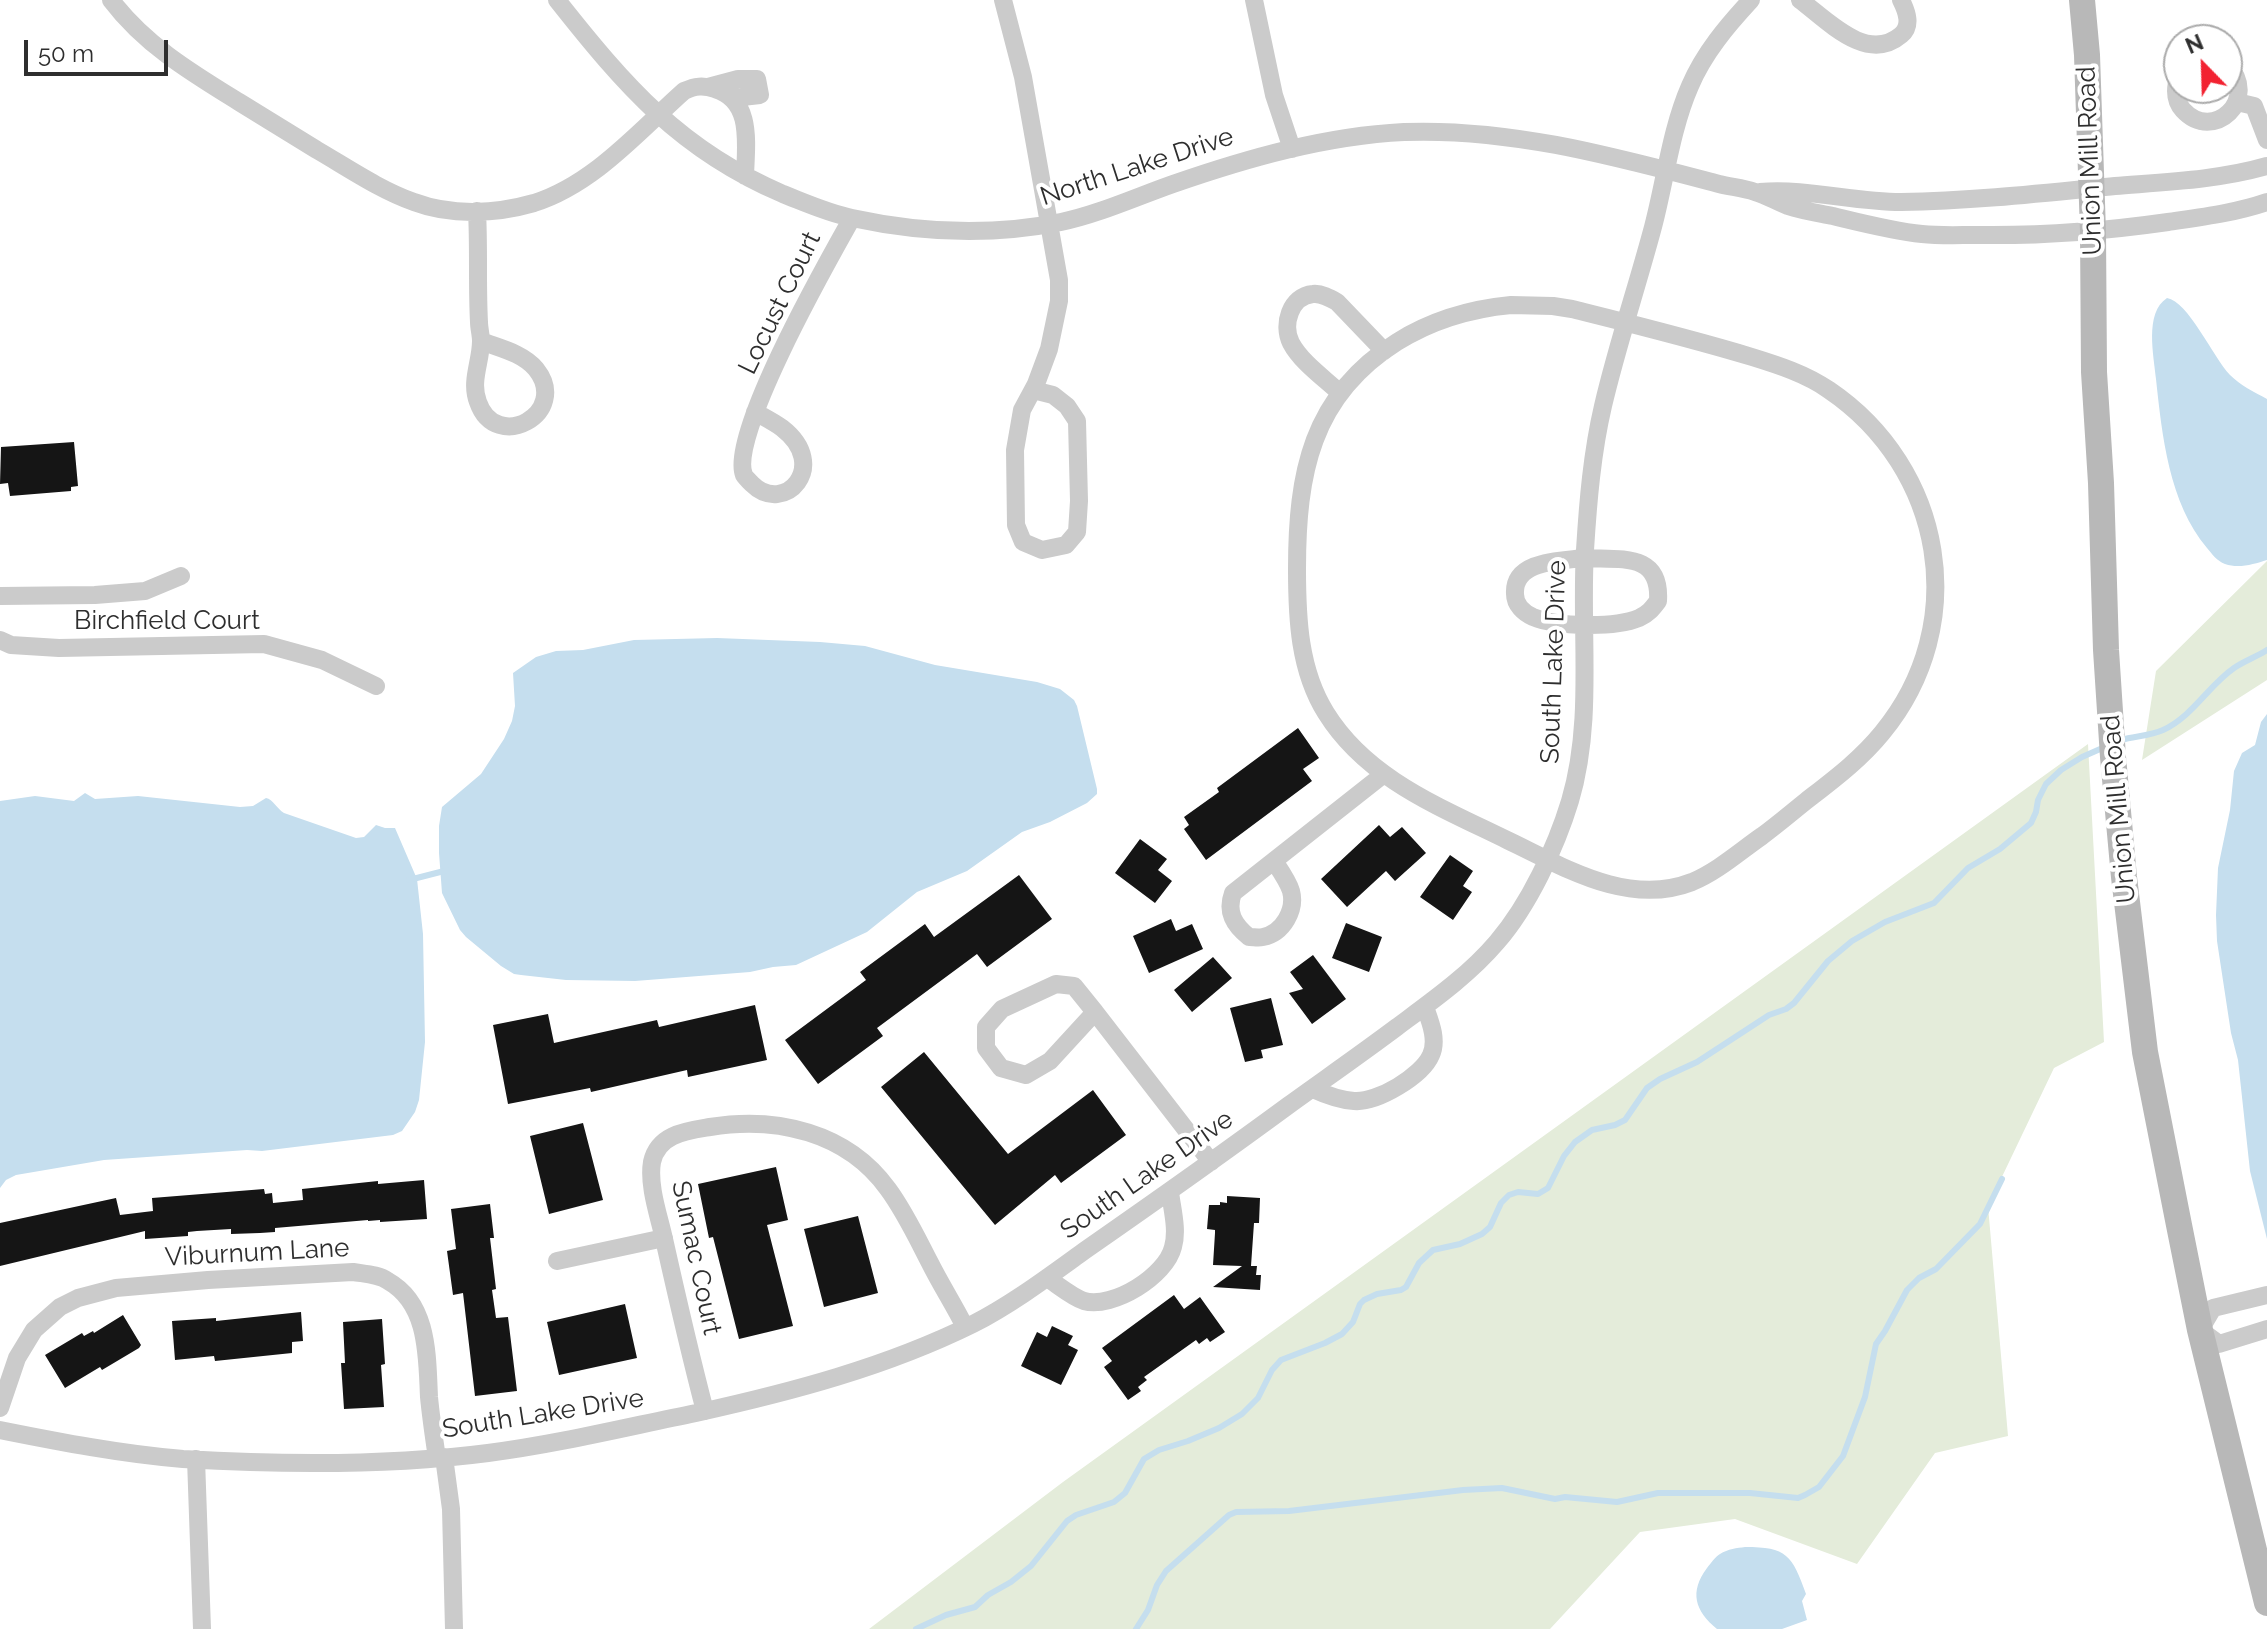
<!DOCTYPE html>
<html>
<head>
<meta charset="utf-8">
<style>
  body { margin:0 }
  #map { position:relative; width:2267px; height:1629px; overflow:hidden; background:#fff; font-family:Raleway,sans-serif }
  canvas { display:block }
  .north { position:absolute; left:2163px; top:24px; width:80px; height:80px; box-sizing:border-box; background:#fff; border:2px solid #ababab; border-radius:50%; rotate:337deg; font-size:22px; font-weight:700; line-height:32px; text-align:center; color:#2e2e2e }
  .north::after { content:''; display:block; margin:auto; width:28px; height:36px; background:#f22231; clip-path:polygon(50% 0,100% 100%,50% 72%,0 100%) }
  .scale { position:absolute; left:24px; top:40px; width:144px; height:36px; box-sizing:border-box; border:4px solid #2e2e2e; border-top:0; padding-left:10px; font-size:24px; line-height:28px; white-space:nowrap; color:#2e2e2e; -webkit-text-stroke:6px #fff; paint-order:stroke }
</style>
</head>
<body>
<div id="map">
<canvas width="2267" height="1629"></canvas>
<div class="north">N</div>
<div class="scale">50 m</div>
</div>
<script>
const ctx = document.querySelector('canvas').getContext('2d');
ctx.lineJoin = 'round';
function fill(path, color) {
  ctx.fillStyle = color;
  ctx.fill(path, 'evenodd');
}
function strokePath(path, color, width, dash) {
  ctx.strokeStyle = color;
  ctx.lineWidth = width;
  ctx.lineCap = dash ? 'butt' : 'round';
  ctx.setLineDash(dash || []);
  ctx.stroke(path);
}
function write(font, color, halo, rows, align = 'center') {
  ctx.font = font + ' Raleway,sans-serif';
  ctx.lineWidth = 8;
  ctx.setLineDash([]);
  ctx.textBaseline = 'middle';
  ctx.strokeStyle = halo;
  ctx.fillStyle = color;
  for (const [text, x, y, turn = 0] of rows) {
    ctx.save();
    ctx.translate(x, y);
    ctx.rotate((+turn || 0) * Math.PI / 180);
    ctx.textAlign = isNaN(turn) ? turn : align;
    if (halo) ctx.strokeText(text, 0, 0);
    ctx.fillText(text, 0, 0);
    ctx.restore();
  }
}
fill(new Path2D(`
  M 2267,561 L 2267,680 L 2142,760 L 2156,671 Z
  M 2088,744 L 2104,1042 L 2054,1068 L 1988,1206 L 2008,1436 L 1935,1453 L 1857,1564 L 1735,1519 L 1640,1532 L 1550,1629 L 869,1629 L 1063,1482 Z`), '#e4ecda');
fill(new Path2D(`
  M 2167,298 C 2188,301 2213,357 2230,375 C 2240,385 2254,392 2267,399 L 2267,560 C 2254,564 2239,569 2225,564 C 2217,561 2212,554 2207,548 C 2169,503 2162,435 2156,379 C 2154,356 2144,313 2167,298 Z
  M 717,638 L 820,642 L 865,646 L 935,665 L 1037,682 L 1060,689 L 1074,700 L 1077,706 L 1097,789 L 1097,794 L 1087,803 L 1050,822 L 1022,832 L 967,871 L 917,892 L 867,932 L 796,965 L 773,967 L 750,972 L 635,981 L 566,980 L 521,975 L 514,974 L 501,966 L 466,937 L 460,930 L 442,893 L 439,853 L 439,826 L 442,807 L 481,774 L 504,739 L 512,721 L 515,706 L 513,673 L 536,657 L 556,651 L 583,650 L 634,640 Z
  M 2267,714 L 2267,1239 L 2250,1171 L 2238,1060 L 2231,1033 L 2217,941 L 2216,915 L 2218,868 L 2230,810 L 2234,771 L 2242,753 L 2255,745 L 2261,722 Z
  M 85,793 L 95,799 L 138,796 L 240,807 L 253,806 L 266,798 C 273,799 277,809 284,813 L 356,838 L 364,837 L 376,825 L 385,828 L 395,828 L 417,879 L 423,934 L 425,1042 L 419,1100 L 415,1112 L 402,1131 L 393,1135 L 262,1151 L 247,1150 L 104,1160 L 16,1175 L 6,1180 L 0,1188 L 0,801 L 35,796 L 74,801 Z
  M 1745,1547 C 1787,1547 1792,1555 1806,1594 L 1802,1601 L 1807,1620 L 1782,1629 L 1717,1629 C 1695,1611 1689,1592 1707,1568 C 1711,1563 1715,1557 1720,1554 C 1728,1549 1737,1548 1745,1547 Z`), '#c5deee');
strokePath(new Path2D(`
  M 2121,740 C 2135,736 2150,736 2163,730 C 2193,716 2208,686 2234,668 C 2244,661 2256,657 2267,650
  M 409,880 L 448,870
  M 916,1629 L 946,1615 L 975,1607 L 988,1595 L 1011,1582 L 1031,1566 L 1067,1521 L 1076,1515 L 1114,1502 L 1125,1493 L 1144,1459 L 1159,1450 L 1188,1441 L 1219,1428 L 1242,1414 L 1258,1398 L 1272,1370 L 1281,1360 L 1325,1343 L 1342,1334 L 1353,1322 L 1360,1304 L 1364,1300 L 1377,1294 L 1401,1290 L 1406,1287 L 1419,1263 L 1433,1250 L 1460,1244 L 1482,1234 L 1490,1227 L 1501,1203 L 1509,1195 L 1518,1192 L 1538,1194 L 1548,1188 L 1564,1156 L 1575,1142 L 1592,1130 L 1615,1125 L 1625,1120 L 1647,1088 L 1660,1079 L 1697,1062 L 1769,1015 L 1786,1009 L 1794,1003 L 1828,961 L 1852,941 L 1885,922 L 1934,903 L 1968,868 L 2000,849 L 2031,823 L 2036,812 L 2038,800 L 2046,784 L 2061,770 L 2082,757 L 2107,746
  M 1136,1629 L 1148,1610 L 1157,1585 L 1166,1571 L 1229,1515 L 1236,1512 L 1289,1511 L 1463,1490 L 1502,1488 L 1555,1499 L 1565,1497 L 1617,1502 L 1658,1493 L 1750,1493 L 1798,1498 L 1805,1495 L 1819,1487 L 1843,1456 L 1865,1397 L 1876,1344 L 1885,1331 L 1907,1290 L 1919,1278 L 1936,1269 L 1980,1224 L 2002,1179`), '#c5deee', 6);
fill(new Path2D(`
  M 74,442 L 78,486 L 71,487 L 71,491 L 10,496 L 8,483 L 0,484 L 1,447 Z
  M 1298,728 L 1319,758 L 1303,769 L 1312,781 L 1206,860 L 1184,829 L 1189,825 L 1184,817 L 1219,792 L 1217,788 Z
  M 1379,825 L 1390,837 L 1402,827 L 1426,853 L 1395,881 L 1386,871 L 1347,907 L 1321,879 Z
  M 1140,839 L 1167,859 L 1158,870 L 1172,881 L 1155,903 L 1115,873 Z
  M 1450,855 L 1473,871 L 1463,886 L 1472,892 L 1453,920 L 1420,897 Z
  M 1019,875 L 1052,919 L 987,967 L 977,954 L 877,1028 L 883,1036 L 818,1084 L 785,1040 L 866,980 L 860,972 L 925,924 L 934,937 Z
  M 1171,919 L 1176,931 L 1192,924 L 1203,949 L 1149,973 L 1133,936 Z
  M 1346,923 L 1382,937 L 1369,972 L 1332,958 Z
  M 1313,955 L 1346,999 L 1312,1024 L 1289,993 L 1303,989 L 1290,972 Z
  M 1213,957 L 1232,978 L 1192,1012 L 1174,990 Z
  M 1271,998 L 1283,1045 L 1261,1050 L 1263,1058 L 1245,1062 L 1230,1008 Z
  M 755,1005 L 767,1060 L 688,1077 L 687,1070 L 591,1092 L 590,1088 L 508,1104 L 493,1025 L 548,1014 L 554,1043 L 657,1020 L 659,1027 Z
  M 924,1052 L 1008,1154 L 1093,1090 L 1126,1135 L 1061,1183 L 1055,1175 L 995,1225 L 881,1087 Z
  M 583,1123 L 603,1200 L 549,1214 L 530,1136 Z
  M 776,1167 L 788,1220 L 767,1225 L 793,1326 L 739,1339 L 713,1237 L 709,1238 L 698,1184 Z
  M 424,1180 L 427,1219 L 380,1222 L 380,1220 L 368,1221 L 368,1220 L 275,1228 L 275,1232 L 260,1233 L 231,1234 L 231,1229 L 197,1231 L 188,1232 L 188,1236 L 145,1239 L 145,1231 L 0,1266 L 0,1223 L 116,1198 L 120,1215 L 153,1211 L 152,1198 L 264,1189 L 265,1194 L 272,1193 L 273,1203 L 303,1200 L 302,1189 L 378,1181 L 378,1184 Z
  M 1227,1196 L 1260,1198 L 1259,1223 L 1254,1223 L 1251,1266 L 1257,1266 L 1256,1275 L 1261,1275 L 1260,1290 L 1213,1287 L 1242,1266 L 1213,1265 L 1215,1233 L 1215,1230 L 1207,1229 L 1209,1205 L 1220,1205 L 1220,1202 L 1227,1203 Z
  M 490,1204 L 494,1238 L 490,1238 L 496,1289 L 492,1290 L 496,1318 L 508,1317 L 517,1391 L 475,1396 L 463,1293 L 453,1295 L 447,1251 L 456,1249 L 451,1209 Z
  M 858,1216 L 878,1293 L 824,1307 L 804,1229 Z
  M 1174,1295 L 1184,1309 L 1200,1297 L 1225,1332 L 1210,1342 L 1207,1338 L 1199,1344 L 1196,1340 L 1144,1377 L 1147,1380 L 1138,1387 L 1141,1391 L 1128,1400 L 1104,1367 L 1112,1361 L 1102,1348 Z
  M 625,1304 L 637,1358 L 559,1375 L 547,1322 Z
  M 301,1312 L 303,1341 L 292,1342 L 292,1353 L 215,1361 L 214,1356 L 175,1360 L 172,1321 L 216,1318 L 216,1321 Z
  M 123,1315 L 141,1345 L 139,1348 L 102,1370 L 100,1367 L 65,1388 L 45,1355 L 82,1333 L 84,1336 L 93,1331 L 94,1333 Z
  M 382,1319 L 385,1364 L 381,1365 L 384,1407 L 344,1409 L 341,1363 L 345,1363 L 343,1322 Z
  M 1052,1326 L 1073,1336 L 1068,1345 L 1078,1350 L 1061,1385 L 1021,1366 L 1037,1332 L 1047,1337 Z`), '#151515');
strokePath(new Path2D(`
  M 111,0 C 145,45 192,73 239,102 C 265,118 291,134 317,150 C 348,168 380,190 414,202 C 451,216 496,214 534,203 C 594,184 639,131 684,91 C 695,86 703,85 715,89 C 753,100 746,144 745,176
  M 557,0 C 625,86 680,150 783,194 C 806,203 828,213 852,218 C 921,233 992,236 1061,222 C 1099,214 1136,197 1173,184 C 1248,158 1325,136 1404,132 C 1512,128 1616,157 1719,184 C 1731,187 1743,188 1755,192 C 1766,195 1777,202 1788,206 C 1803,211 1818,213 1833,216 C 1862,223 1893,231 1922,234 C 1940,236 1959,235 1977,235 C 2042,236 2105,231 2168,222 C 2202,217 2235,213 2267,202
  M 1003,0 L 1023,77 L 1059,280 L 1059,301 L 1049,349 L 1036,384 L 1022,410 L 1015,450 L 1016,525 L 1023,542 L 1042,550 L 1066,545 L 1077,532 L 1079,501 L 1077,421 L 1067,406 L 1053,395 L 1033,390
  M 1254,0 L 1274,95 L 1292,149
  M 1800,0 C 1827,20 1867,64 1901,35 C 1912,26 1907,12 1901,0
  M 2179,75 C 2175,87 2174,100 2183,110 C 2213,143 2261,99 2227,64
  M 708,87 L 738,79 L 757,79 L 760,95 L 733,98
  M 2237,102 L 2254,106 L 2267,140
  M 1760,192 C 1807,188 1853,202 1901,202 C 1972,201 2044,193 2115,186 C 2165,182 2219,180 2267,166
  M 477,211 C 479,249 477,286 479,322 C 479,328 481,335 481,341 C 481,362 470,381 478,402 C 496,454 571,413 536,369 C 523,353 499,348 481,341
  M 1511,305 L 1553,306 L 1572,309 C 1632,324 1693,339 1752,357 C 1778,365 1806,374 1829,390 C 1944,468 1972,624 1882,733 C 1860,760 1833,780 1806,801 C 1791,813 1777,825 1762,836 C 1739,852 1718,871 1692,882 C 1628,907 1564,867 1507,840 C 1440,807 1367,779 1326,713 C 1299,670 1297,618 1297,569 C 1297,474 1311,396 1397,342 C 1432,320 1469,309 1511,305 Z
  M 1340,393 C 1324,378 1301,362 1291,343 C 1282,325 1290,296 1313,294 C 1321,293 1330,298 1337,302 L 1384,351
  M 755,412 C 764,417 774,422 782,428 C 831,466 784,516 752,484 C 750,482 745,477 744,475 C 728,436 829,259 852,218
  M 1584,558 C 1621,560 1661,552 1658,601 C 1652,609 1648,614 1639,618 C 1615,628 1557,627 1533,617 C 1524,613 1515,605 1515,594 C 1513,560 1561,561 1584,558 Z
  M 0,596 L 95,595 L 145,591 L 181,576
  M 0,640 L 11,645 L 59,648 L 264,644 L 322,660 L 376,686
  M 1274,861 C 1280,870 1288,881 1291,891 C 1296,910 1283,933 1263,937 C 1258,938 1254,937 1249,937 C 1234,925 1226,912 1233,893 L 1384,774
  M 1056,984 L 1074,986 L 1095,1012 L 1050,1061 L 1026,1075 L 1001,1068 L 986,1048 L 986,1027 L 1002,1009 Z
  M 1095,1012 L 1211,1162
  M 1313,1089 C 1326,1095 1340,1100 1354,1101 C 1377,1103 1422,1076 1431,1055 C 1438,1040 1430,1021 1425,1007
  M 557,1261 L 664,1238
  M 1047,1278 C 1058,1285 1072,1297 1084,1301 C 1113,1309 1166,1276 1173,1247 C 1178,1230 1172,1209 1170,1192
  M 2267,1295 L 2213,1308 L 2200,1330 L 2219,1344 L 2267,1329
  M 0,1408 L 17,1358 L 34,1330 L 60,1307 L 78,1298 L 116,1288 L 208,1280 L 353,1272 C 365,1274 378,1274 388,1281 C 429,1304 427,1357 429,1397 C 431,1418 434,1438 437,1458
  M 705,1411 C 690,1354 677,1297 664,1239 C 659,1216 648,1186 652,1162 C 658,1134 686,1131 710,1127 C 776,1116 847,1132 888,1189 C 905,1212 917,1238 930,1263 C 941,1285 954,1305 965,1327
  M 0,1430 C 60,1442 122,1454 183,1459 C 284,1465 388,1466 488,1453 C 558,1444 627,1427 696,1413 C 791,1392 886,1367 973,1324 C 1012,1304 1048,1277 1084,1251 C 1153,1203 1221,1155 1289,1105 C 1325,1079 1361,1054 1397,1027 C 1432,1001 1469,975 1497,942 C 1529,905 1556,847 1570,801 C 1594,721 1580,633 1585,550 C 1588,502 1592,453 1603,406 C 1617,346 1637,287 1653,227 C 1665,182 1671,129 1690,86 C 1704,53 1727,26 1751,0
  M 444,1457 L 451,1509 L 454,1629
  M 196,1459 L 202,1629`), '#cbcbcb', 18);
strokePath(new Path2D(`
  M 2082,0 L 2087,55 L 2093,232 L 2094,372 L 2101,483 L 2106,650 L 2113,757 L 2124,877 L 2145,1052 L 2179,1225 L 2200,1330 L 2267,1603`), '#b8b8b8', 26);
write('26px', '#2e2e2e', '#fff', [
  ["Union Mill Road",2090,161,-92],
  ["North Lake Drive",1137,167,-18],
  ["Locust Court",780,303,-64],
  ["Birchfield Court",167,621],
  ["South Lake Drive",1554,662,-88],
  ["Union Mill Road",2119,809,-95],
  ["South Lake Drive",1147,1175,-35],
  ["Viburnum Lane",257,1253,-3],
  ["Sumac Court",696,1258,78],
  ["South Lake Drive",543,1414,-9]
]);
</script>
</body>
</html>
